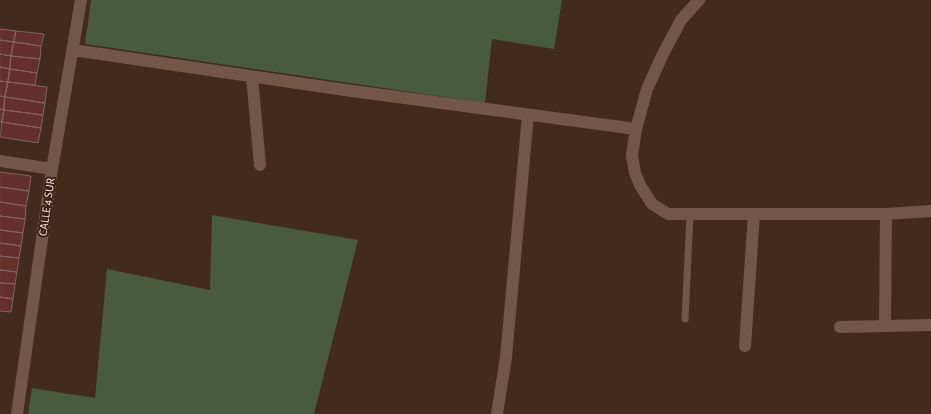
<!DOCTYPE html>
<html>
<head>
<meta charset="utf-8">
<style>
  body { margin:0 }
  canvas { display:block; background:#422a1c }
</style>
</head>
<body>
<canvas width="931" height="414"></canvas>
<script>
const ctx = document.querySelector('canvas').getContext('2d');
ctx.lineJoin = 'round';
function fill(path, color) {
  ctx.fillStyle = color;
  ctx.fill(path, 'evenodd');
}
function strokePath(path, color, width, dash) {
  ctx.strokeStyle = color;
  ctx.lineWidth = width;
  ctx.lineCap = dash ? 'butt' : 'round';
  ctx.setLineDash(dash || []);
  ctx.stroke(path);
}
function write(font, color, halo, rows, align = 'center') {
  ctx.font = font + ' "Alegreya Sans",sans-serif';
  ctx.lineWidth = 4;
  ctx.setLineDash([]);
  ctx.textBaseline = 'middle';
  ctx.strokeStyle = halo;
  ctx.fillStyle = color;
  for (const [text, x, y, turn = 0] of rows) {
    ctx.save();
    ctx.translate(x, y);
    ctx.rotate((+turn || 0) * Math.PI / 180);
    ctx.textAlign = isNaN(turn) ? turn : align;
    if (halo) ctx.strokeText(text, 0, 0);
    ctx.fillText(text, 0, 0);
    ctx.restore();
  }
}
fill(new Path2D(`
  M 91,0 L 562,0 L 554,49 L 492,39 L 485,103 L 85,44 Z
  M 212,215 L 358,240 L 314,414 L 28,414 L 32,388 L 95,398 L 107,269 L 210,290 Z`), '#495a3d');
const building = new Path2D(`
  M 0,29 L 16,31 L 14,42 L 0,40 Z
  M 16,31 L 44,34 L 41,46 L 14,42 Z
  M 0,40 L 14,42 L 11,56 L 0,54 Z
  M 14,42 L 41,46 L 40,59 L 11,56 Z
  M 0,54 L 11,56 L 10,69 L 0,67 Z
  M 11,56 L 40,59 L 37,73 L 10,69 Z
  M 0,67 L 10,69 L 8,82 L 0,81 Z
  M 10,69 L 37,73 L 35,85 L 8,82 Z
  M 0,81 L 8,82 L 5,97 L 0,96 Z
  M 8,82 L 47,87 L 45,103 L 5,97 Z
  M 0,96 L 5,97 L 4,110 L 0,109 Z
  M 5,97 L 45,103 L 43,115 L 4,110 Z
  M 0,109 L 4,110 L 2,122 L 0,122 Z
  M 4,110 L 43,115 L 41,128 L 2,122 Z
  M 2,122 L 41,128 L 38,143 L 1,137 Z
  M 0,172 L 31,176 L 29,191 L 0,187 Z
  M 0,187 L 29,191 L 26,206 L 0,202 Z
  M 0,202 L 26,206 L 25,219 L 0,216 Z
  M 0,216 L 25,219 L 23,233 L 0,230 Z
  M 0,230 L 23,233 L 21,246 L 0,243 Z
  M 0,243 L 21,246 L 19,258 L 0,256 Z
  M 0,256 L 19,258 L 17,272 L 0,270 Z
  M 0,270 L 17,272 L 15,284 L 0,283 Z
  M 0,283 L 15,284 L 13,299 L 0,297 Z
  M 0,297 L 13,299 L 11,312 L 0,311 Z`);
fill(building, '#64302b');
strokePath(building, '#84635f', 1);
strokePath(new Path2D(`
  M 685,319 L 690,215`), '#725748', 7);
strokePath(new Path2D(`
  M 699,0 L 681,20 L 663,54 L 647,89 L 636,129 L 632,155 L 635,173 L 640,185 L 652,204 L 668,214 L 886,214 L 931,211
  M 73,50 L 345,90 L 636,129
  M 252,77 L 260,165
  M 0,161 L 52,169
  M 885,326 L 886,214
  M 840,327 L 931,325
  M 745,346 L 754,214
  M 17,414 L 52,169 L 81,0
  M 497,414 L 506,357 L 528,115`), '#725748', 12);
write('12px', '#f9e9e0', '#382012', [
  ["CALLE 4 SUR",47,207,-82]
]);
</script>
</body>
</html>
